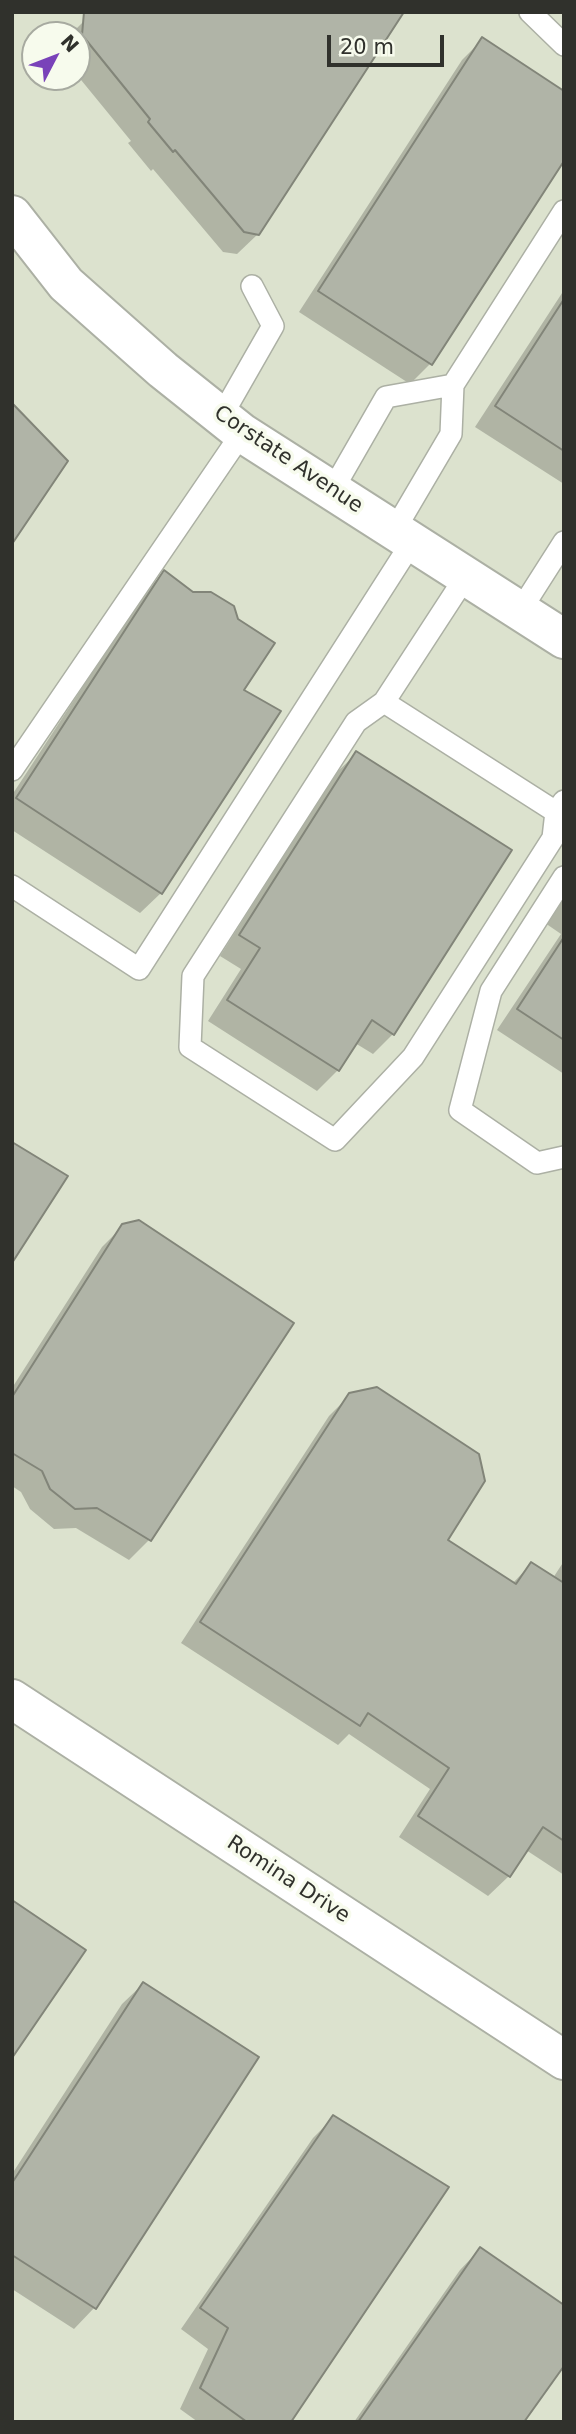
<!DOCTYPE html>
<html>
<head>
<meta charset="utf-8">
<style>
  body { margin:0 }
  #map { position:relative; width:576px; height:2434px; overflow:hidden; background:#e9eee0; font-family:"DejaVu Sans",sans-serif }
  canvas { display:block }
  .frame { position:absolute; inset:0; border:14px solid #30312c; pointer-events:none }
  .north { position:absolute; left:21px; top:21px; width:70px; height:70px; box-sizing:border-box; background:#f7fbed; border:2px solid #a7aaa0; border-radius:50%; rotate:48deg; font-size:19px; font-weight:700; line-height:28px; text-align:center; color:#30312c }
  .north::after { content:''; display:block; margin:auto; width:24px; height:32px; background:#7942b9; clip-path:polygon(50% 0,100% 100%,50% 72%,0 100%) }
  .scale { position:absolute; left:327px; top:35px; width:117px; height:32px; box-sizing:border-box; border:4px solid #30312c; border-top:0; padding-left:9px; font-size:21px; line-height:24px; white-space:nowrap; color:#30312c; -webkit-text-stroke:5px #f7fbed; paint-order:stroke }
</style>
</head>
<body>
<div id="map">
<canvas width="576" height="2434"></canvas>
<div class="frame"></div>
<div class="north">N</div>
<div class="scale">20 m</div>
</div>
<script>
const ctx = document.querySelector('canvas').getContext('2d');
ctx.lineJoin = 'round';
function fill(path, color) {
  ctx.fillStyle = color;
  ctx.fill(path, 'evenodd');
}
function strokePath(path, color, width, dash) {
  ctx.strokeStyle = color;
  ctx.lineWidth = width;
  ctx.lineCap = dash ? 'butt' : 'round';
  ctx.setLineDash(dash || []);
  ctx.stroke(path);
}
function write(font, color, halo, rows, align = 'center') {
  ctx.font = font + ' "DejaVu Sans",sans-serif';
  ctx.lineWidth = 7;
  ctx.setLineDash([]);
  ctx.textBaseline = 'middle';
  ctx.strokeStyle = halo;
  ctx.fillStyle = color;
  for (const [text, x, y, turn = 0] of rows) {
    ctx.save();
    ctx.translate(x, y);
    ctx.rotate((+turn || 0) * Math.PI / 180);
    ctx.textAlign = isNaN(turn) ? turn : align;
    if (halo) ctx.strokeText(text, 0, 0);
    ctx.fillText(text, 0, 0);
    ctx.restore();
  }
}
fill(new Path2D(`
  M 12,12 L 564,12 L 564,2422 L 12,2422 ZM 35,35 L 77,35 L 77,77 L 35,77 Z`), '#dce2ce');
fill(new Path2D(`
  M 85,20 L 258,234 L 237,254 L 223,252 L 153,169 L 151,171 L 128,143 L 131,141 L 77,75 L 77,35 L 70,35 Z
  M 483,39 L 564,157 L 430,364 L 410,384 L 299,312 L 462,60 Z
  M 564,290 L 564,484 L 475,427 Z
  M 164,572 L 161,893 L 140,913 L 12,830 L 12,795 L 144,593 Z
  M 357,753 L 393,1034 L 373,1054 L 355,1043 L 338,1070 L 317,1091 L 208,1021 L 241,969 L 220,956 L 336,773 Z
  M 564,890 L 564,1074 L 497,1030 L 561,934 L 545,923 Z
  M 123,1226 L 149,1540 L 129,1560 L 76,1528 L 54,1529 L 30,1509 L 21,1492 L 12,1486 L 12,1388 L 102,1247 Z
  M 350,1395 L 445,1541 L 512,1584 L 531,1564 L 553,1578 L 564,1561 L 564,1875 L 526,1850 L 509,1876 L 488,1896 L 399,1837 L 430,1789 L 349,1734 L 338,1745 L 181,1643 L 329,1416 Z
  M 143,1984 L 256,2058 L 94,2308 L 74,2329 L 12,2289 L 12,2174 L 122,2004 Z
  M 334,2117 L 289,2422 L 198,2422 L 180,2409 L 208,2349 L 181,2329 L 313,2138 Z
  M 480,2249 L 522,2422 L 354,2422 L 460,2270 Z`), '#0003');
const building = new Path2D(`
  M 84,12 L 404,12 L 259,235 L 244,232 L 175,150 L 173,152 L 148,122 L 150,119 L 82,35 Z
  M 482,37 L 564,91 L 564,161 L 432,365 L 318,291 Z
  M 564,299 L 564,451 L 495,406 Z
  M 12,403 L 68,461 L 12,544 Z
  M 164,570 L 193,592 L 211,592 L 234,606 L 238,619 L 275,643 L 244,690 L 281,711 L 162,894 L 16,798 Z
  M 356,751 L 512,850 L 394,1035 L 372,1020 L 339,1071 L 227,1000 L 260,948 L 239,935 Z
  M 564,937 L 564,1040 L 517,1009 Z
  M 12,1142 L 68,1176 L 12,1263 Z
  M 139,1220 L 294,1323 L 151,1541 L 97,1508 L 75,1509 L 50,1489 L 42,1471 L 12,1453 L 12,1397 L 122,1224 Z
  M 377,1387 L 479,1454 L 485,1481 L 448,1540 L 516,1584 L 531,1562 L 564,1583 L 564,1841 L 543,1827 L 510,1877 L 418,1816 L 449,1768 L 368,1713 L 360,1726 L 200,1622 L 349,1393 Z
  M 12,1900 L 86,1950 L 12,2058 Z
  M 143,1982 L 259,2057 L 96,2309 L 12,2255 L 12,2183 Z
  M 333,2115 L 449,2187 L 291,2422 L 247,2422 L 200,2388 L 228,2328 L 200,2308 Z
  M 480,2247 L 564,2305 L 564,2366 L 524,2422 L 358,2422 Z`);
fill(building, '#b0b4a7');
strokePath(building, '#828579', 2);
const service = new Path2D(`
  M 530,12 L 564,45
  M 221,417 L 273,326 L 252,286
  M 332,491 L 386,397 L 453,385
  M 394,531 L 451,434 L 453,385 L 564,211
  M 466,576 L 384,702 L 556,812 L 564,801
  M 520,611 L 564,542
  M 384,702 L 356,722 L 193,976 L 190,1047 L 335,1140 L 413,1057 L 553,838 L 556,812
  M 12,770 L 242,433
  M 564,877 L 491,991 L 460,1110 L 537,1163 L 564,1157
  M 12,886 L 139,969 L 412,542`);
const minor = new Path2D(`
  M 12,215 L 66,284 L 163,370 L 242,433 L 564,639
  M 12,1699 L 564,2060`);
strokePath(service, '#acb0a4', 24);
strokePath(minor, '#acb0a4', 42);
strokePath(service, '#fff', 21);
strokePath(minor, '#fff', 38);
write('21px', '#30312c', '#f7fbed', [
  ["Corstate Avenue",288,460,34],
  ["Romina Drive",288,1880,33]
]);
</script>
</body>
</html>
